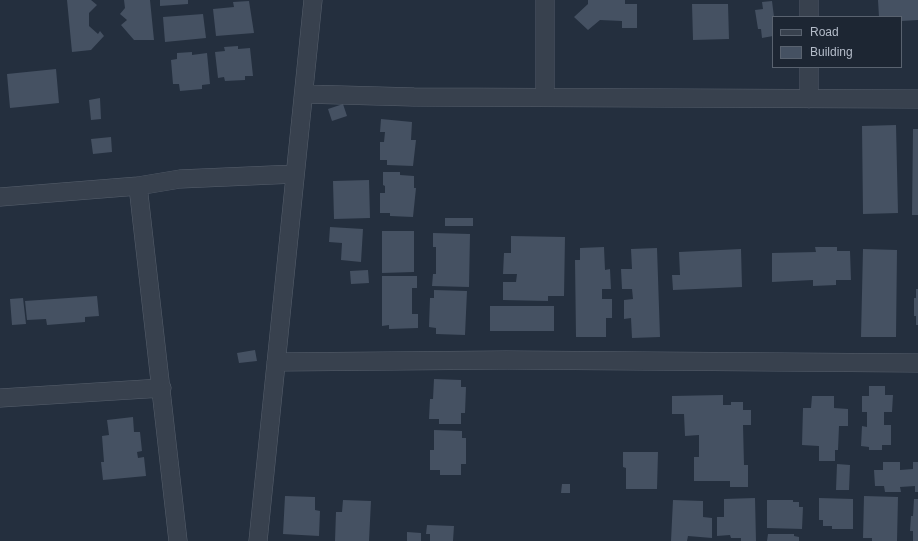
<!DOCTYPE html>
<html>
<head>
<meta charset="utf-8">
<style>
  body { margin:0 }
  #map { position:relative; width:918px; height:541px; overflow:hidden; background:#242f3e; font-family:Arial,sans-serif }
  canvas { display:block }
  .legend { position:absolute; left:772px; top:16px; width:130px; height:52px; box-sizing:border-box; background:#1d2633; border:1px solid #59626f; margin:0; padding:5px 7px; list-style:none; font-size:12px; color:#b4bcc9 }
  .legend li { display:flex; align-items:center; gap:8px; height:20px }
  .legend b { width:20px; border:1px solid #59626f }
</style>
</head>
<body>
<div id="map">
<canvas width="918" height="541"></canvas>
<ul class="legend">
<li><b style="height:5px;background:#38414e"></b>Road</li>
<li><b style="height:11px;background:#455162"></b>Building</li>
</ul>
</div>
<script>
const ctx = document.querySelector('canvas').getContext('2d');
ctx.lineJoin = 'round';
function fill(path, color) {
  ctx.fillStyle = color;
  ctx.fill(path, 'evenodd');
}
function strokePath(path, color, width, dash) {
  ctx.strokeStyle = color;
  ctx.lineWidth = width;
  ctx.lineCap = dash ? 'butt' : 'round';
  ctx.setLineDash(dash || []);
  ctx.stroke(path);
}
fill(new Path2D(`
  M 67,0 L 91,0 L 97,5 L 89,13 L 89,26 L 98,34 L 100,31 L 104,36 L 91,50 L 72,52 Z
  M 124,0 L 150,0 L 154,40 L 134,40 L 121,25 L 127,20 L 120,14 L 125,8 Z
  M 160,0 L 188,0 L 188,4 L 160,6 Z
  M 588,0 L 625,0 L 625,4 L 637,4 L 637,28 L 622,28 L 622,21 L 600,20 L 588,30 L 574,17 L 588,4 Z
  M 878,0 L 918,0 L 918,20 L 901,21 L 901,17 L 879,17 Z
  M 249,1 L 254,33 L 216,36 L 213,9 L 234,7 L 233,2 Z
  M 772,1 L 774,17 L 773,36 L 762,38 L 761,29 L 758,29 L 755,10 L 763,9 L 762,2 Z
  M 692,4 L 728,4 L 729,39 L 693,40 Z
  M 203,14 L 206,38 L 165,42 L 163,17 Z
  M 238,46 L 238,49 L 250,48 L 253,76 L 245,76 L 245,80 L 225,81 L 224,77 L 218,78 L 215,52 L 225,51 L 224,47 Z
  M 192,52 L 192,55 L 207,53 L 210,84 L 202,85 L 202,89 L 180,91 L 179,84 L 173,84 L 171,60 L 177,59 L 177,53 Z
  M 56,69 L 59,103 L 10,108 L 7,74 Z
  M 100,98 L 101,119 L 91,120 L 89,100 Z
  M 343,104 L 347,116 L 332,121 L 328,109 Z
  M 381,119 L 412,122 L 411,140 L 416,140 L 413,166 L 387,165 L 387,160 L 380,160 L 380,142 L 384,142 L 385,132 L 380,132 Z
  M 896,125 L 898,213 L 863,214 L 862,126 Z
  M 913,129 L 918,129 L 918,215 L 912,215 Z
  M 111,137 L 112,152 L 93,154 L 91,139 Z
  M 383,172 L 400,172 L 400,175 L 414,176 L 414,188 L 416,188 L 413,217 L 390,216 L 390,213 L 380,213 L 380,193 L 385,193 L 385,186 L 383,185 Z
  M 369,180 L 370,218 L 334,219 L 333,181 Z
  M 445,218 L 473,218 L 473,226 L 445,226 Z
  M 330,227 L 363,229 L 361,262 L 341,260 L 342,243 L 329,242 Z
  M 382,231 L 414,231 L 414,272 L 382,273 Z
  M 433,233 L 470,234 L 469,287 L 432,286 L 433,274 L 436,274 L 436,247 L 433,247 Z
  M 511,236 L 565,237 L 564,296 L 548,296 L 548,301 L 503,300 L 503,282 L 516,282 L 517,274 L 503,274 L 504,253 L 511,253 Z
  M 604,247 L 605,270 L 610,269 L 611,289 L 602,289 L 602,299 L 612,299 L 612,318 L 606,318 L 606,337 L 576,337 L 575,260 L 580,260 L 580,248 Z
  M 815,247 L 837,247 L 837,251 L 850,251 L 851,280 L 836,280 L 836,285 L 813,286 L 813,280 L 772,282 L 772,253 L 816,252 Z
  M 657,248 L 660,337 L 632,338 L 631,318 L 624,319 L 624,300 L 633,299 L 632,289 L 622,289 L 621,269 L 632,269 L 631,249 Z
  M 741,249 L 742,287 L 673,290 L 672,275 L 680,275 L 679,252 Z
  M 863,249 L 897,250 L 896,337 L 861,337 Z
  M 368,270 L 369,283 L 351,284 L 350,271 Z
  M 382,276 L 417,276 L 417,288 L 412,288 L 412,314 L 418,314 L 418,328 L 389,329 L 389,325 L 382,326 Z
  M 916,289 L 918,289 L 918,325 L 916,325 L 916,316 L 914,316 L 914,298 L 916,298 Z
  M 434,290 L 467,291 L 465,335 L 436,334 L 436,328 L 429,327 L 430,298 L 434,298 Z
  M 97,296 L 99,316 L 85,317 L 85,322 L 47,325 L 46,319 L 27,320 L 25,301 Z
  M 23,298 L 26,324 L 12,325 L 10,299 Z
  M 490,306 L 554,306 L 554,331 L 490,331 Z
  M 255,350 L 257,361 L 239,363 L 237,353 Z
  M 434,379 L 461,380 L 461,387 L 466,387 L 465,413 L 461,413 L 461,424 L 439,424 L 439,419 L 429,419 L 430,399 L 433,399 Z
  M 869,386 L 885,386 L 885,395 L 893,395 L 892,412 L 884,412 L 884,425 L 891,425 L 891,445 L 882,445 L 882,450 L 869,450 L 869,447 L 861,446 L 862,426 L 867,427 L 867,412 L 862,412 L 862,396 L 869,396 Z
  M 723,395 L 723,405 L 731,405 L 731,402 L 743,402 L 743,410 L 751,410 L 751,425 L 743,425 L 744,465 L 748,465 L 748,487 L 730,487 L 730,481 L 694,481 L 694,457 L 699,457 L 699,435 L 685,436 L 684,414 L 672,414 L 672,396 Z
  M 812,396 L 834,396 L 834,408 L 848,409 L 848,426 L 839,426 L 838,450 L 835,450 L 835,461 L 819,461 L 819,446 L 802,445 L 803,408 L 811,408 Z
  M 133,417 L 134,432 L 140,432 L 142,451 L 137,452 L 138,458 L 144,457 L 146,476 L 103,480 L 101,462 L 104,462 L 102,436 L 109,435 L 107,420 Z
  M 434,430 L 462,431 L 462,438 L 466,438 L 466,464 L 461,464 L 461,475 L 440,475 L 440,470 L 430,470 L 430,450 L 434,450 Z
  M 623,452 L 658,452 L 657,489 L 626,489 L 626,468 L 623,467 Z
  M 883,462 L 900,462 L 900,470 L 913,469 L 913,462 L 918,462 L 918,492 L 915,492 L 915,486 L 900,487 L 901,492 L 885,492 L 884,486 L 875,486 L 874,470 L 883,470 Z
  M 837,464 L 850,465 L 849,490 L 836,490 Z
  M 562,484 L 570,484 L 570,493 L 561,493 Z
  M 285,496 L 315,497 L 315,510 L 320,511 L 319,536 L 283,534 Z
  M 864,496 L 898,497 L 897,541 L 872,541 L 872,538 L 863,538 Z
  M 755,498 L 756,541 L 741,541 L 741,538 L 731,538 L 730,535 L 717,536 L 717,517 L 724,517 L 724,499 Z
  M 819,498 L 853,499 L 853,529 L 832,529 L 832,526 L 823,526 L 823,520 L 819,520 Z
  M 914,499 L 918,499 L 918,541 L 913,541 L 913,531 L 910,531 L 911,516 L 913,516 Z
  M 343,500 L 371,501 L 369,541 L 335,541 L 336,512 L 342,512 Z
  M 673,500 L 703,501 L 703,517 L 712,518 L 712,538 L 688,536 L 687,541 L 671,541 Z
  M 767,500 L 793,500 L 793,502 L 799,502 L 799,507 L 803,507 L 802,529 L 767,528 Z
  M 427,525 L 454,526 L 453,541 L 430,541 L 430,534 L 426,534 Z
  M 407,532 L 421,533 L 421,541 L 407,541 Z
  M 768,534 L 794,534 L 794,536 L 799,537 L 799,541 L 767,541 Z`), '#455162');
const minor = new Path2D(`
  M 545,0 L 545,97
  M 809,17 L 809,0
  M 304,94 L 414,97 L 918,99
  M 809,99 L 809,67
  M 138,186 L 178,541
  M 0,197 L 138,186 L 180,179 L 295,174
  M 276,362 L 506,360 L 918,363
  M 0,398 L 162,388
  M 258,541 L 313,0`);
strokePath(minor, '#565f6c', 19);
strokePath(minor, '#38414e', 18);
</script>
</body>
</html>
